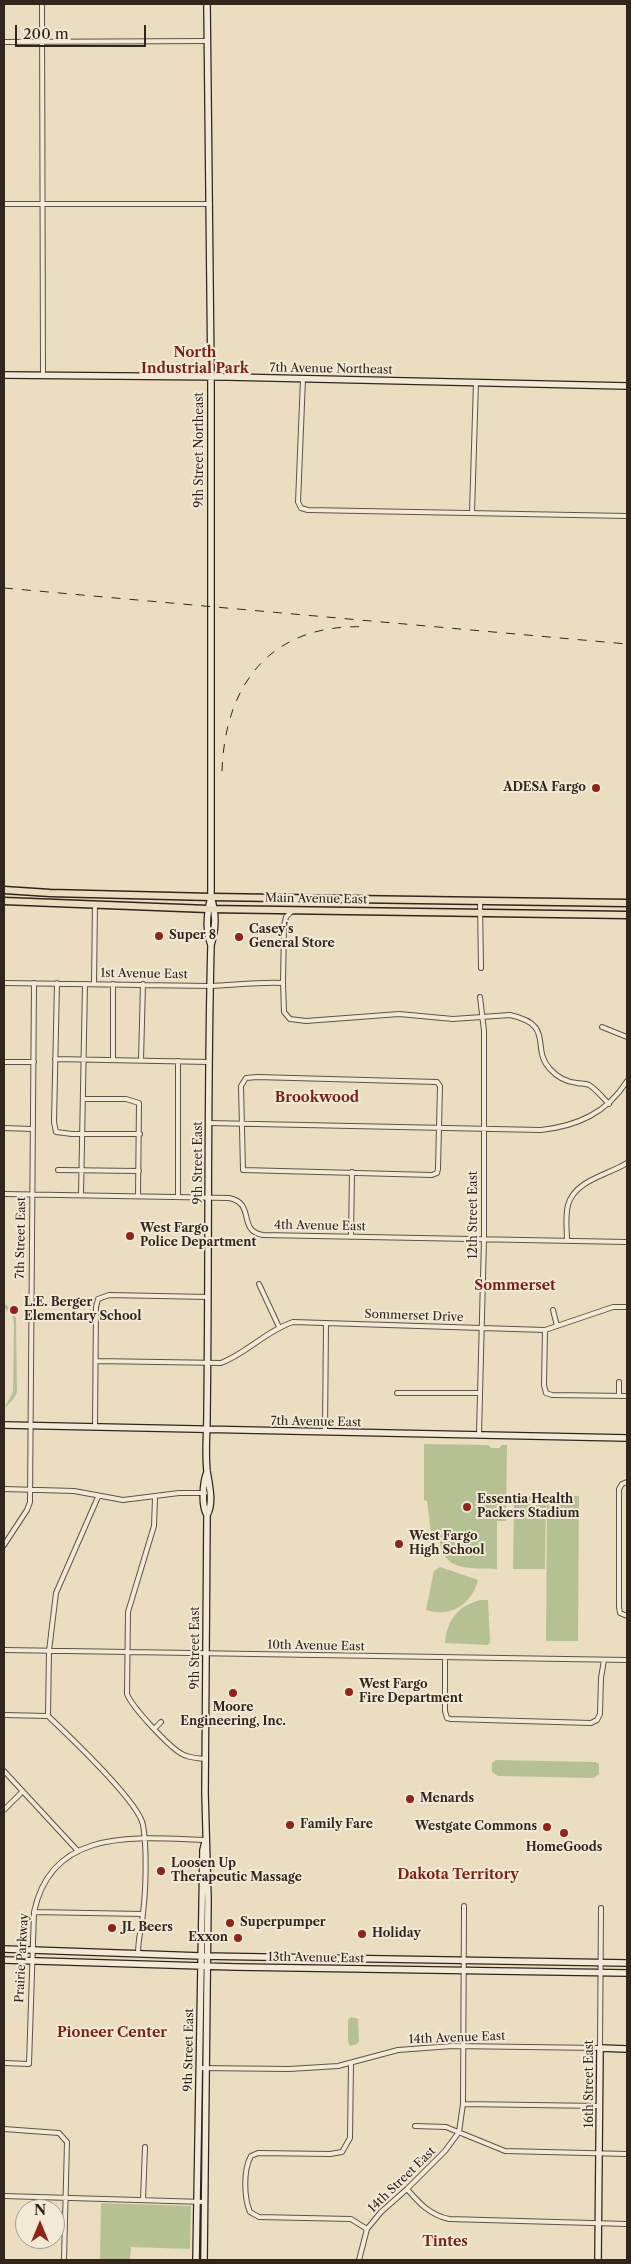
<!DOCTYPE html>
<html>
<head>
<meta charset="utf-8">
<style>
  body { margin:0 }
  #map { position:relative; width:631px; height:2264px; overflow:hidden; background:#ebddc0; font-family:"Libre Caslon Text",serif }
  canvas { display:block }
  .frame { position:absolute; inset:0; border:5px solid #32251c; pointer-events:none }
  .north { position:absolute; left:15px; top:2199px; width:50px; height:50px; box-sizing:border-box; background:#f2e9d6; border:1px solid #a59b8c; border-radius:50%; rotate:0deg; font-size:14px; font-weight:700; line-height:20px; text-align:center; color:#32251c }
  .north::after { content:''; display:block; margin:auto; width:18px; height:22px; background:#8f2418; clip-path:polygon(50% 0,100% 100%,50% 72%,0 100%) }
  .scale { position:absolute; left:15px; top:25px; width:131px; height:22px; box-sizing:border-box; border:2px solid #32251c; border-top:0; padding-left:6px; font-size:15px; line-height:18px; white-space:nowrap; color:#32251c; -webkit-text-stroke:4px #f2e9d6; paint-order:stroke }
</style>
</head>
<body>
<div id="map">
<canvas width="631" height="2264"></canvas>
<div class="frame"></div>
<div class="north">N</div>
<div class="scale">200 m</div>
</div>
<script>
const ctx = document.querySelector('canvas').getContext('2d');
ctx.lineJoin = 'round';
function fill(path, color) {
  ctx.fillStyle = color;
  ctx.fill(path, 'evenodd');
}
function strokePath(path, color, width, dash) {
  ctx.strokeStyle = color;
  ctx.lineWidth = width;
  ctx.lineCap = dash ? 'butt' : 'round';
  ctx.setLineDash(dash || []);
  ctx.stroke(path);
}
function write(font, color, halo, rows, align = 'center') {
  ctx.font = font + ' "Libre Caslon Text",serif';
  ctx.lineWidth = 4;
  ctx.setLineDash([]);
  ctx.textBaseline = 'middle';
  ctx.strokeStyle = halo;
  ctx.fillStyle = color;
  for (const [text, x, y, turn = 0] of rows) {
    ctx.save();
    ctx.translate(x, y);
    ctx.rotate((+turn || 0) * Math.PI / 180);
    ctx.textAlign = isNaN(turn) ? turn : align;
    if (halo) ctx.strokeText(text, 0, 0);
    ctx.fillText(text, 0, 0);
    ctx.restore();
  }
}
fill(new Path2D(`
  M 4,1303 L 12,1310 L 16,1318 L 17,1392 L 14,1398 L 4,1409 L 13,1392 L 14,1323 L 12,1315 L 4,1307 Z
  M 424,1444 L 488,1445 L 491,1448 L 499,1448 L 502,1445 L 507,1445 L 506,1521 L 497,1521 L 497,1569 C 468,1568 440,1572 439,1534 L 431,1533 L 427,1501 L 424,1500 Z
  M 514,1496 L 546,1497 L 545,1569 L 513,1569 Z
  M 547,1496 L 579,1496 L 578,1641 L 546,1641 Z
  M 440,1567 L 478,1580 C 472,1604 451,1618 426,1610 L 434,1571 Z
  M 480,1600 L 488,1600 L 490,1642 L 488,1645 L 445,1643 C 447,1620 458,1606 480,1600 Z
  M 496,1760 L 595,1762 L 599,1764 L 599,1774 L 594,1778 L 498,1776 L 492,1772 L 492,1763 Z
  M 351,2017 L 358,2019 L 359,2041 L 357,2044 L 350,2046 L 348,2042 L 348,2020 Z
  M 101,2203 L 191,2206 L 190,2249 L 131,2247 L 130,2260 L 100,2260 Z`), '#b6c193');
const street = new Path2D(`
  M 42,4 L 43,375
  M 4,42 L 207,41
  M 4,204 L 210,204
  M 303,379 L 298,502 L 301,508 L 308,510 L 627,516
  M 472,513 L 476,382
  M 480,902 L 481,968
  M 291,912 L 286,917 L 284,926 L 283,983 L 284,1012 L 290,1019 L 306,1021 L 399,1014 L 453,1019 L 510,1015 C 556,1025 530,1048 550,1069 C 557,1077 567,1082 577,1083 C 581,1084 585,1083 589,1085 C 596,1089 603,1098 609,1104
  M 4,983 L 210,986 C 235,985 258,982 283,983
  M 57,983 L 54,1122 L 56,1132 L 72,1134 L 140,1134
  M 94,983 L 95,905
  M 602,1027 L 627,1037
  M 55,1059 L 209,1062
  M 113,1059 L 113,984
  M 141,1060 L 143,984
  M 178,1061 L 178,1197
  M 4,1062 L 34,1062
  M 257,1077 L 437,1082 L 440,1086 L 438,1169 L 437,1173 L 432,1175 L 243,1170 L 241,1086 L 246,1078 Z
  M 83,1099 L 126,1099 L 139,1103 L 138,1196
  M 209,1123 L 541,1130 C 577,1126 607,1113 627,1081
  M 4,1128 L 32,1129
  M 58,1170 L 139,1171
  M 4,1194 L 229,1198 C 256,1203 237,1231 263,1235 L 627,1242
  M 81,1195 L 85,984
  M 351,1237 L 352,1172
  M 567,1241 C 567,1230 565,1217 568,1205 C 575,1180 608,1175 627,1163
  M 259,1284 L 279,1327
  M 553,1310 L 557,1326
  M 545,1330 L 544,1385 L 546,1393 L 552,1395 L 627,1396
  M 96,1361 L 221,1363 C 247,1353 266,1331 293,1322 L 545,1330 L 613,1307 L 627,1307
  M 619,1382 L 619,1396
  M 397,1393 L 480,1393
  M 95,1427 L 96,1307 L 98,1299 L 109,1295 L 208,1297
  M 325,1432 L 326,1323
  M 479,1434 L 484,1239 L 484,1031 L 480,997
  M 627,1482 L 622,1484 L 619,1489 L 619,1607 L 620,1613 L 627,1616
  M 4,1489 L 74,1491 L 123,1500 L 179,1493 L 205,1493
  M 155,1498 L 154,1526 L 128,1612 L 127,1694 C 132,1707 169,1747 182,1754 C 189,1758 197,1758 205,1759
  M 4,1545 L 27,1510 L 30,1502 L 34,983
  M 4,1650 L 627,1660
  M 445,1658 L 445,1711 L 447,1718 L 451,1719 L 591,1723 L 597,1720 L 600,1714 L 601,1678 L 604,1660
  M 4,1715 L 48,1716 C 68,1735 139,1802 143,1825 C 147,1848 146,1889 143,1913 C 142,1927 138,1937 138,1954
  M 48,1716 L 49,1651 L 56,1593 L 98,1497
  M 155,1728 L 161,1722
  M 4,1771 L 77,1850
  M 4,1810 L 22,1792
  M 34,1912 L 143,1914
  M 4,2063 L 29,2064 L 34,1912 C 52,1826 138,1838 205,1840
  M 351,2064 L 350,2138 L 342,2152 L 330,2154 L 258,2153 L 251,2156 C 243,2170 244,2198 250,2212 L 259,2217 L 351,2219 L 367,2229
  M 199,2068 L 289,2069 L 338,2066 L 398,2050 L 452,2046 L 600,2048 L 601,1908
  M 463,2104 L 600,2106
  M 415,2126 L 446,2127 L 505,2151 L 627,2154
  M 4,2129 L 59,2133 L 67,2142 L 64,2260
  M 407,2189 C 419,2203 430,2215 449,2219 L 627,2224
  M 4,2196 L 204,2202
  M 143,2200 L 145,2147
  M 359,2260 L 367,2229 L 381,2212 L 407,2189 L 445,2151 L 459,2132 L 463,2104 L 464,1906`);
const secondary = new Path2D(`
  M 207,4 L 211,377 L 211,897 C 207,913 205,930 211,945
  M 4,375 L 229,377 L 627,386
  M 4,1425 L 627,1438
  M 207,1472 C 203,1482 201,1505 207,1515
  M 4,1949 L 201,1956 L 627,1963
  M 4,1960 L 236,1967 L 627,1973
  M 196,2260 L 203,1850 L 205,1842
  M 204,2260 L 208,1900 L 205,1793 L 207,1515 C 214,1503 209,1484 207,1471 C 205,1453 207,1432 207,1414 C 209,1258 207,1101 211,945 C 216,929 216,912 211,897
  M 598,2260 L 600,2048 L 627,2049`);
const primary = new Path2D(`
  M 4,890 L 50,893 L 211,897 L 627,903
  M 4,901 L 208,909 L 627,915`);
strokePath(street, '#605345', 6);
strokePath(secondary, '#32251c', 8);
strokePath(primary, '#32251c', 9);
strokePath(street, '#f2e9d6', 4);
strokePath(secondary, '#f2e9d6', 5.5);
strokePath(primary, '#ebddc0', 6);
strokePath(new Path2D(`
  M 4,588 L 627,644
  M 222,771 C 225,681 274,622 368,627`), '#32251c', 1, [9, 9]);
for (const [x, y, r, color] of [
  [596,788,5,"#8f2418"],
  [159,936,5,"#8f2418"],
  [239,937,5,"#8f2418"],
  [130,1236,5,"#8f2418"],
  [14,1310,5,"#8f2418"],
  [467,1507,5,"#8f2418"],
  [399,1544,5,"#8f2418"],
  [349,1692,5,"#8f2418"],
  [233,1693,5,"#8f2418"],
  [410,1799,5,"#8f2418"],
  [290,1825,5,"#8f2418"],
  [547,1827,5,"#8f2418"],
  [564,1833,5,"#8f2418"],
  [161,1871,5,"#8f2418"],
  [230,1923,5,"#8f2418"],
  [112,1928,5,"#8f2418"],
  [362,1934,5,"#8f2418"],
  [238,1938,5,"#8f2418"]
]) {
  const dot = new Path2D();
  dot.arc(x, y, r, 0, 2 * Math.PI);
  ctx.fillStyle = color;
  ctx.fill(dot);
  strokePath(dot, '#f2e9d6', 2);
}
write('12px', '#32251c', '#f2e9d6', [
  ["7th Avenue Northeast",331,369,1],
  ["9th Street Northeast",200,450,-90],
  ["Main Avenue East",316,899,1],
  ["1st Avenue East",144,974,1],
  ["9th Street East",199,1163,-90],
  ["12th Street East",474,1215,-90],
  ["4th Avenue East",320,1226,1],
  ["7th Street East",21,1238,-89],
  ["Sommerset Drive",414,1316,2],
  ["7th Avenue East",316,1422,1],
  ["10th Avenue East",316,1646,1],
  ["9th Street East",196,1648,-90],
  ["Prairie Parkway",22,1958,-87],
  ["13th Avenue East",316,1958,1],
  ["14th Avenue East",457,2038,-2],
  ["9th Street East",189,2050,-89],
  ["16th Street East",590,2084,-90],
  ["14th Street East",402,2180,-44]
]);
write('bold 12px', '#32251c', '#f2e9d6', [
  ["ADESA Fargo",586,788,"right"],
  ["Casey's",249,930],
  ["General Store",249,944],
  ["Super 8",169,936],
  ["West Fargo",140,1229],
  ["Police Department",140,1243],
  ["L.E. Berger",24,1303],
  ["Elementary School",24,1317],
  ["Essentia Health",477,1500],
  ["Packers Stadium",477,1514],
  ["West Fargo",409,1537],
  ["High School",409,1551],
  ["West Fargo",359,1685],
  ["Fire Department",359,1699],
  ["Moore",233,1708,"center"],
  ["Engineering, Inc.",233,1722,"center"],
  ["Menards",420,1799],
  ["Family Fare",300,1825],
  ["Westgate Commons",537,1827,"right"],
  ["HomeGoods",564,1848,"center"],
  ["Loosen Up",171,1864],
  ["Therapeutic Massage",171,1878],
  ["Superpumper",240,1923],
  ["JL Beers",122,1928],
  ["Holiday",372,1934],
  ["Exxon",228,1938,"right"]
], 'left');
write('bold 14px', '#7a1f14', '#f2e9d6', [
  ["North",195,353],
  ["Industrial Park",195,369],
  ["Brookwood",317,1098],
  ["Sommerset",515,1286],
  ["Dakota Territory",458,1875],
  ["Pioneer Center",112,2033],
  ["Tintes",445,2242]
]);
</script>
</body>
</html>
